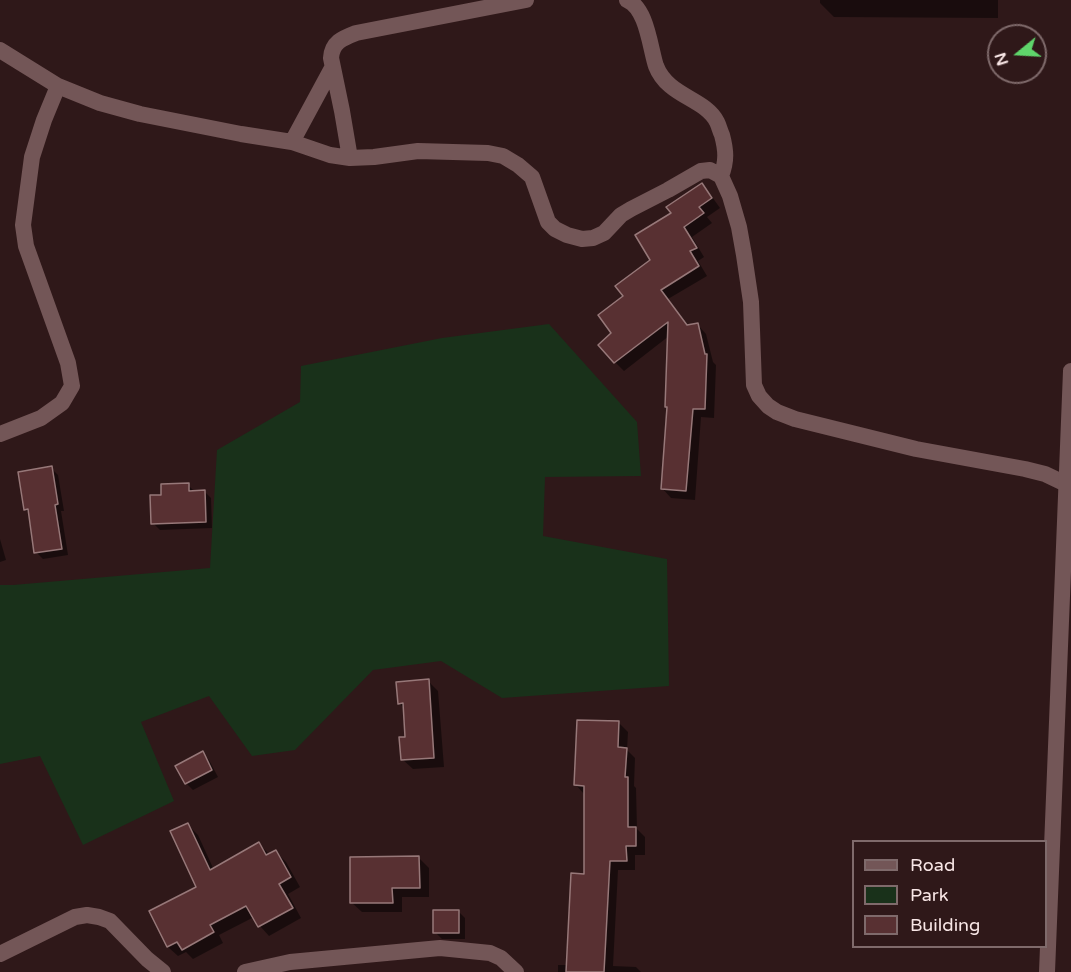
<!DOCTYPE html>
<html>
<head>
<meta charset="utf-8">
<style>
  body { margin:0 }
  #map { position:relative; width:1071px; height:972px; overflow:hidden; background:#2f1819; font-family:"Varela Round",sans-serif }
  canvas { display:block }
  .legend { position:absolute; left:852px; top:840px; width:195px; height:108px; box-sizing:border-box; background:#2f1819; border:2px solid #7f6a6b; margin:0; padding:8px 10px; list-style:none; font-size:18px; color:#f8e6e6 }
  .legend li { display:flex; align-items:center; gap:12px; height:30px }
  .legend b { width:30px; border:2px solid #7f6a6b }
  .north { position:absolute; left:987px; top:24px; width:60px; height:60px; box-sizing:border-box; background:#2f1819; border:2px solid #7f6a6b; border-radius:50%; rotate:252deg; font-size:16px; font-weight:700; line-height:24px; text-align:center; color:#f8e6e6 }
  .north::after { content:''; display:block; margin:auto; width:21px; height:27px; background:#5fd56b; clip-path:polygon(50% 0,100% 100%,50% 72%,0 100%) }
</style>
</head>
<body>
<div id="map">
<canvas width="1071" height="972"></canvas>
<ul class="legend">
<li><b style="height:8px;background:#735657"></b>Road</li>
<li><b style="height:16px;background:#19311a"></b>Park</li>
<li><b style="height:16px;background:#583032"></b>Building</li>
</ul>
<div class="north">N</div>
</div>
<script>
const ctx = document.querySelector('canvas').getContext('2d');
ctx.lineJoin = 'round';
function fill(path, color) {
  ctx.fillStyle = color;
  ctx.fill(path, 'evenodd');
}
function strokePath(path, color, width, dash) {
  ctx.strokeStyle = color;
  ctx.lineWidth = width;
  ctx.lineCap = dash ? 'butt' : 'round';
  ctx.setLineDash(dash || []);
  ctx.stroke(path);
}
fill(new Path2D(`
  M 549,324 L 637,422 L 641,476 L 545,477 L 543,536 L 667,559 L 669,686 L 502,698 L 441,661 L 373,670 L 295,750 L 252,756 L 209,696 L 141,722 L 174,801 L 83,845 L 40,756 L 0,764 L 0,585 L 13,585 L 210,568 L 217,450 L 300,402 L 301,366 L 442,338 Z`), '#19311a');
fill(new Path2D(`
  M 820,0 L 998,0 L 998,18 L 834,17 L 820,3 Z
  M 701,185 L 710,194 L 720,208 L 707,217 L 712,223 L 692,237 L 704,257 L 698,261 L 707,276 L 668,299 L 689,326 L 697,324 L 706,334 L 713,362 L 716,365 L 714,418 L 701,417 L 695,500 L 671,498 L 662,488 L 668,408 L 669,336 L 624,371 L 615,362 L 614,333 L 625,297 L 652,260 L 673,214 Z
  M 51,468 L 58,475 L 64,511 L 61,511 L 68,555 L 43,559 L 36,552 L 30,514 L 25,509 Z
  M 188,485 L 195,492 L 204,491 L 211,498 L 212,528 L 160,530 L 153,523 L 163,496 Z
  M 0,539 L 6,560 L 0,562 Z
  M 428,681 L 438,691 L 444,767 L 413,769 L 402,759 L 406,738 L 404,708 L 399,703 Z
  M 619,723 L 628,732 L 627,750 L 635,758 L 634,786 L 636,788 L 637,829 L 645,837 L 645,855 L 635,855 L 635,870 L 618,870 L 613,966 L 636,967 L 641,972 L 558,972 L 558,965 L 568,965 L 586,875 L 584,794 L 575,784 Z
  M 202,753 L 209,760 L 218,777 L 193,790 L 186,783 Z
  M 188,825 L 198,835 L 214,870 L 259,844 L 269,854 L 276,852 L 286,862 L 300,887 L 288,894 L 301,918 L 269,936 L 260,926 L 254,917 L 219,935 L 223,943 L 193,959 L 186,952 L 178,956 L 168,947 L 151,912 L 198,888 Z
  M 419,858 L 429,868 L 429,897 L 402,897 L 402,912 L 362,912 L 351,902 Z
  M 458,911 L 465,918 L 465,939 L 442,939 L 435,932 Z`), '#0007');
const building = new Path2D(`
  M 702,183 L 712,198 L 699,207 L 704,213 L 684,227 L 697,248 L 690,251 L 699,266 L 661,290 L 687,325 L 698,323 L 705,354 L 707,354 L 705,409 L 693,409 L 686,491 L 661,489 L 667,407 L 665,407 L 668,322 L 614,363 L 598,345 L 611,333 L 598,315 L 623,296 L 615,286 L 650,260 L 635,235 L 671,213 L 666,207 Z
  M 52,466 L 58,504 L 55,505 L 62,549 L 34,553 L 28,509 L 24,510 L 18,472 Z
  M 189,483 L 189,491 L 205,490 L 206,522 L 151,524 L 150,495 L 161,495 L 161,484 Z
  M 429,679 L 434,758 L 401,760 L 399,737 L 405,737 L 403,703 L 398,704 L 396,682 Z
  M 577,720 L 619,721 L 618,747 L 627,748 L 625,777 L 628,777 L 628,827 L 636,827 L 636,846 L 626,846 L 627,861 L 610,861 L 604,972 L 566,972 L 571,873 L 584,874 L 584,786 L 574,785 Z
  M 203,751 L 212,770 L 185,784 L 175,766 Z
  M 188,823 L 210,870 L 259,842 L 266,855 L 276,850 L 291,877 L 279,884 L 293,908 L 258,927 L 246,906 L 210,925 L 214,932 L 182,950 L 177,942 L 167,947 L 149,911 L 196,887 L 170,831 Z
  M 419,856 L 420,888 L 392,888 L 393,903 L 350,903 L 350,857 Z
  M 433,910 L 459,910 L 459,933 L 433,933 Z`);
fill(building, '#583032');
strokePath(building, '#977879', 1.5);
strokePath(new Path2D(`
  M 627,0 C 647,8 650,48 656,66 C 668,97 705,98 717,122 C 719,126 720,131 722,135 C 726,150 727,161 721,176
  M 0,50 L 58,86 L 100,103 L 140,114 L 241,134 L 292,142 L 330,155 L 350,158 L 374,157 L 418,151 L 488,153 L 503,156 L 518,165 L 532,177 L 548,222 L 555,229 L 567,235 L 582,239 L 593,238 L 604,233 L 621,215 L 631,209 L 668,190 L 701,171 L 710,170 L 721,176 L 730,196 L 739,227 L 744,255 L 751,302 L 754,385 L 759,396 L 768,406 L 777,412 L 795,419 L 916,449 L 1025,469 L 1045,474 L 1066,484
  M 292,142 L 332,68
  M 350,158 L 342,111 L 331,58 C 332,42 343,38 356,33 L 526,0
  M 0,434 L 41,418 L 62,403 L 72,386 L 68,363 L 26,246 L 23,225 L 32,157 L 44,120 L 58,86
  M 0,954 L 75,917 L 87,915 L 99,917 L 110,921 L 147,959 L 163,972
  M 245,972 L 290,962 L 440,948 L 490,953 L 501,958 L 516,972`), '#735657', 16);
strokePath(new Path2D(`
  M 1047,972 L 1071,371`), '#735657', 16);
</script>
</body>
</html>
